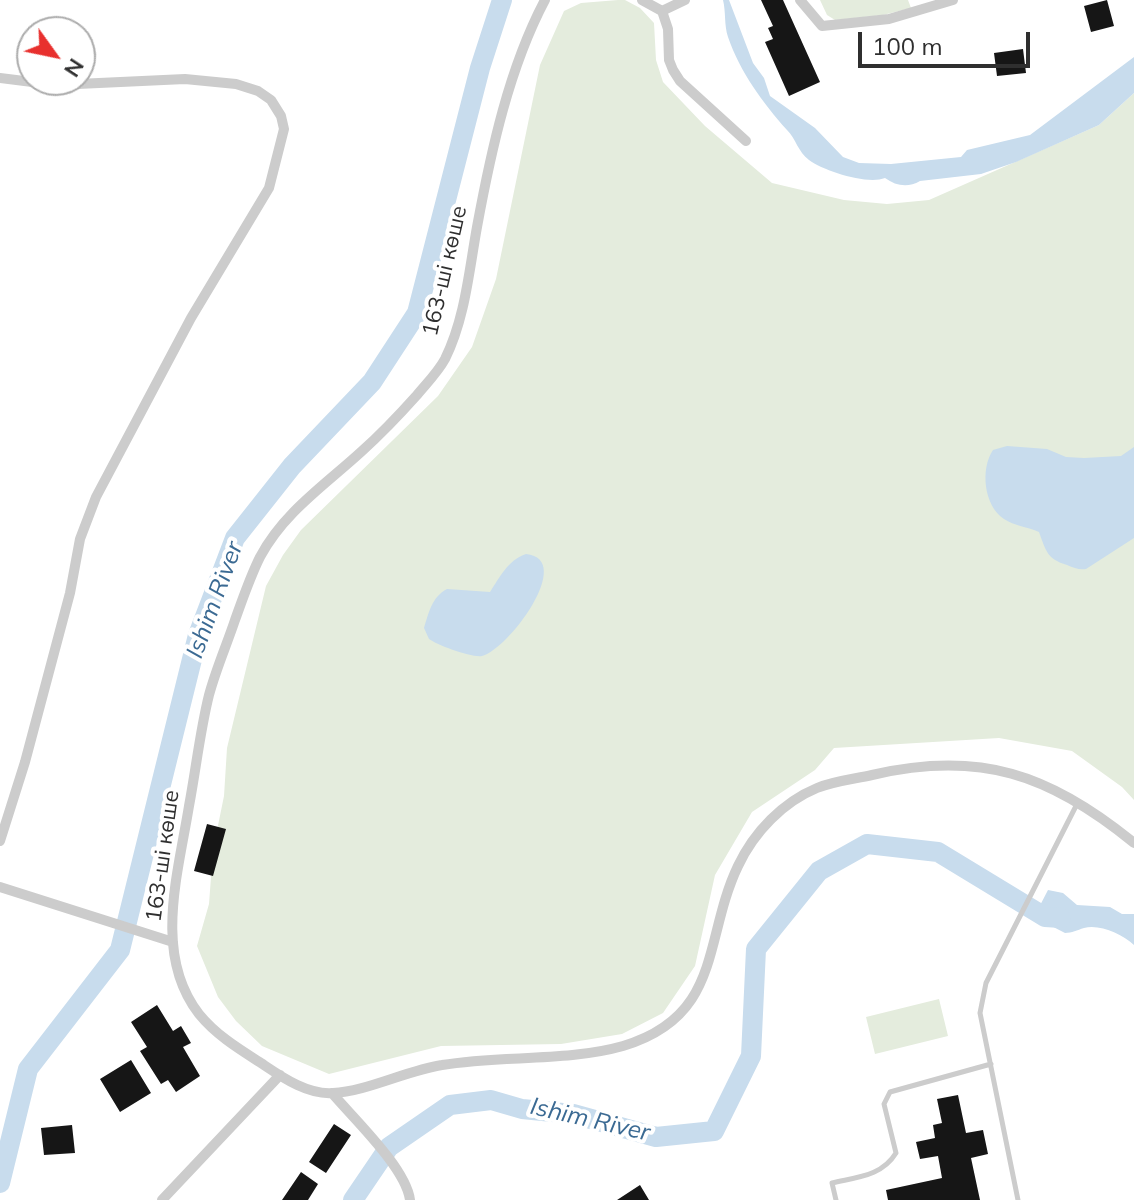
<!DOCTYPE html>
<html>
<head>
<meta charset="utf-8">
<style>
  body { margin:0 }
  #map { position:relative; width:1134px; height:1200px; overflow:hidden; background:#fff; font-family:Mulish,sans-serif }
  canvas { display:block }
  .north { position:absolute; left:16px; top:16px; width:80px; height:80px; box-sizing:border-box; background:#fff; border:2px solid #acacac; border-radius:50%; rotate:123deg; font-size:22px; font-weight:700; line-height:32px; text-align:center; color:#2f2f2f }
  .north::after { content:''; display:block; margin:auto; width:28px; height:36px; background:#e8302e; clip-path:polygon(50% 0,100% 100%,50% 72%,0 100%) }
  .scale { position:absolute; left:858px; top:32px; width:172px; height:36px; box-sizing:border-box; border:4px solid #2f2f2f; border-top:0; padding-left:10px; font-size:24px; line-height:28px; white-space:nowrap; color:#2f2f2f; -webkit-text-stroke:6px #fff; paint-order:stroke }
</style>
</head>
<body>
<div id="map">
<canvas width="1134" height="1200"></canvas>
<div class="north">N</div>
<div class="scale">100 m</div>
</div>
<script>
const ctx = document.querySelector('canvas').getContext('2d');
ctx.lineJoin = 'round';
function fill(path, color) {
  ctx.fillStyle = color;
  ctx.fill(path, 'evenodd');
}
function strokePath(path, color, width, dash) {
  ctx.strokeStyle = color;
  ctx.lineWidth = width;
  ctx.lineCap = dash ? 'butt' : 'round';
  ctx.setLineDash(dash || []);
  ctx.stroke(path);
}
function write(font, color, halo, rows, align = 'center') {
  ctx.font = font + ' Mulish,sans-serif';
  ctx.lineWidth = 8;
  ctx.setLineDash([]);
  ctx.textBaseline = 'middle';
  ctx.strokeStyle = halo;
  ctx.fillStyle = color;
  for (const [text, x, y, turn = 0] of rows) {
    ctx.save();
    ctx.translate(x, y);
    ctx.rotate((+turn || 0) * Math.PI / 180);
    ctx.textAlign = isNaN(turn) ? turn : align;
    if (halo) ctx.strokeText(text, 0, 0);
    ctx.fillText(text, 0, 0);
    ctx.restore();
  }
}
fill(new Path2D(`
  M 618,0 L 625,0 L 640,8 L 654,23 L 656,60 L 663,82 L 705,126 L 772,183 L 844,200 L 887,204 L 929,200 L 1099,125 L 1134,93 L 1134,800 L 1122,787 L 1072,751 L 999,738 L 834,748 L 815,770 L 752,812 L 715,875 L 695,966 L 663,1013 L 622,1034 L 561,1044 L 441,1046 L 329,1074 L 262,1046 L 236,1021 L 218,997 L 197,946 L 209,904 L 213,850 L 224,796 L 227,748 L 266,586 L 283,555 L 301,530 L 438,396 L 472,347 L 496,279 L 540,65 L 564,11 L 581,3 Z
  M 820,0 L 908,0 L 911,8 L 883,15 L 835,20 L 827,15 Z
  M 939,999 L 948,1036 L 875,1054 L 866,1017 Z`), '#e4ecdd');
fill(new Path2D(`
  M 723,0 L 729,0 L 753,63 L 764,78 L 770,96 L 815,128 L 843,157 L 859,163 L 891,164 L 961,157 L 967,150 L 1030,135 L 1134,57 L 1134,93 L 1099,125 L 1016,162 L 981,174 L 920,181 C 908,188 896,186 885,178 C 867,185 824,171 809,160 C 798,152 796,139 787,130 C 763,103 740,72 728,37 C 724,25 726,12 723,0 Z
  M 1007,446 L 1047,449 L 1066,457 L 1084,458 L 1121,456 L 1134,447 L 1134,538 L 1086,569 C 1079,570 1074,568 1067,565 C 1047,559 1046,551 1039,532 C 1028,527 1014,526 1004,519 C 984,506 980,469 993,450 Z
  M 526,554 C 576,559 508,650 482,656 C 472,658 437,645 429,639 L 424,628 C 429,612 432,597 447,589 L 490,592 C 500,577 508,560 526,554 Z
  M 1048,890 L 1063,893 L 1077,905 L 1110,907 L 1122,914 L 1134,914 L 1134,945 C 1122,934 1100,924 1084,928 C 1077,930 1072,933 1065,933 L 1034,917 Z`), '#c8dced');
strokePath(new Path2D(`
  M 0,1183 L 28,1069 L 120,950 L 198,635 L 235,538 L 292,466 L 372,382 L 417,313 L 480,68 L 502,0
  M 353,1200 L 389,1147 L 450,1105 L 491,1100 L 522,1109 L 573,1114 L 656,1137 L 714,1131 L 751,1056 L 756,949 L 819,871 L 867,844 L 938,852 L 1045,917 L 1061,918`), '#c8dced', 20);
fill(new Path2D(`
  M 761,0 L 783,0 L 820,82 L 789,96 L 765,42 L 773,39 L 768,28 L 773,26 Z
  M 1107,0 L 1114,26 L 1091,32 L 1084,6 Z
  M 1023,49 L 1026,73 L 997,76 L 994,53 Z
  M 207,824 L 226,829 L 213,876 L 194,871 Z
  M 157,1005 L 173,1031 L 181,1026 L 191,1043 L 183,1047 L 200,1076 L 176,1092 L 168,1080 L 161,1084 L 140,1051 L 147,1047 L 131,1022 Z
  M 131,1060 L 151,1093 L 120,1112 L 100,1079 Z
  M 958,1095 L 966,1133 L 983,1130 L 988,1154 L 971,1158 L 980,1200 L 888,1200 L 886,1190 L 942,1178 L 938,1156 L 920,1159 L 916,1142 L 935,1138 L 933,1125 L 942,1123 L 937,1099 Z
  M 334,1124 L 351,1135 L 326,1173 L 309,1162 Z
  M 72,1125 L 75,1153 L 44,1155 L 41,1128 Z
  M 301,1172 L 318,1184 L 308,1200 L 282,1200 Z
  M 640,1185 L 649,1200 L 617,1200 Z`), '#161616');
strokePath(new Path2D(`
  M 836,1200 L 832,1183 C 857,1177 882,1176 896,1153 L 884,1104 L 890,1092 L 991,1064
  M 1018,1200 L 980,1013 L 986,983 L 1077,804`), '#ccc', 5);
strokePath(new Path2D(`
  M 545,0 C 509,68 491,151 477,227 C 469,271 465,319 445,359 C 438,372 427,383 417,395 C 400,414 381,434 362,451 C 325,485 284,512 260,557 C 250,577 243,598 235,620 C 227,644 216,669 209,695 C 200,731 196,769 189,806 C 178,874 153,955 199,1014 C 216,1035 239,1049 261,1063 C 282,1077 307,1095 333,1093 C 365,1092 408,1070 442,1065 C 500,1055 567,1062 623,1046 C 723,1016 703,939 738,866 C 754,832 783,802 817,788 C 834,781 854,779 872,775 C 979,750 1050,774 1134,843
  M 642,0 L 662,11 L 668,29 L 669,60 L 673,70 L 680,81 L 746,141
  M 800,0 L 822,26 L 889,19 L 953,0
  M 662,11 L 685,0
  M 0,78 L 56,85 L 185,79 L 236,84 L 258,91 L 271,100 L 281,116 L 284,129 L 269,188 L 191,318 L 96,497 L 80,539 L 70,593 L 25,762 L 0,841
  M 0,887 L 173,942
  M 332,1093 C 354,1119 406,1168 410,1200
  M 162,1200 L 280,1075`), '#ccc', 10);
write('22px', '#2f2f2f', '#fff', [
  ["163-ші көше",445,271,-77],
  ["163-ші көше",163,856,-82]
]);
write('italic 24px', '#3b6a93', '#fff', [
  ["Ishim River",215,600,-70],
  ["Ishim River",590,1120,13]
]);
</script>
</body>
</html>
